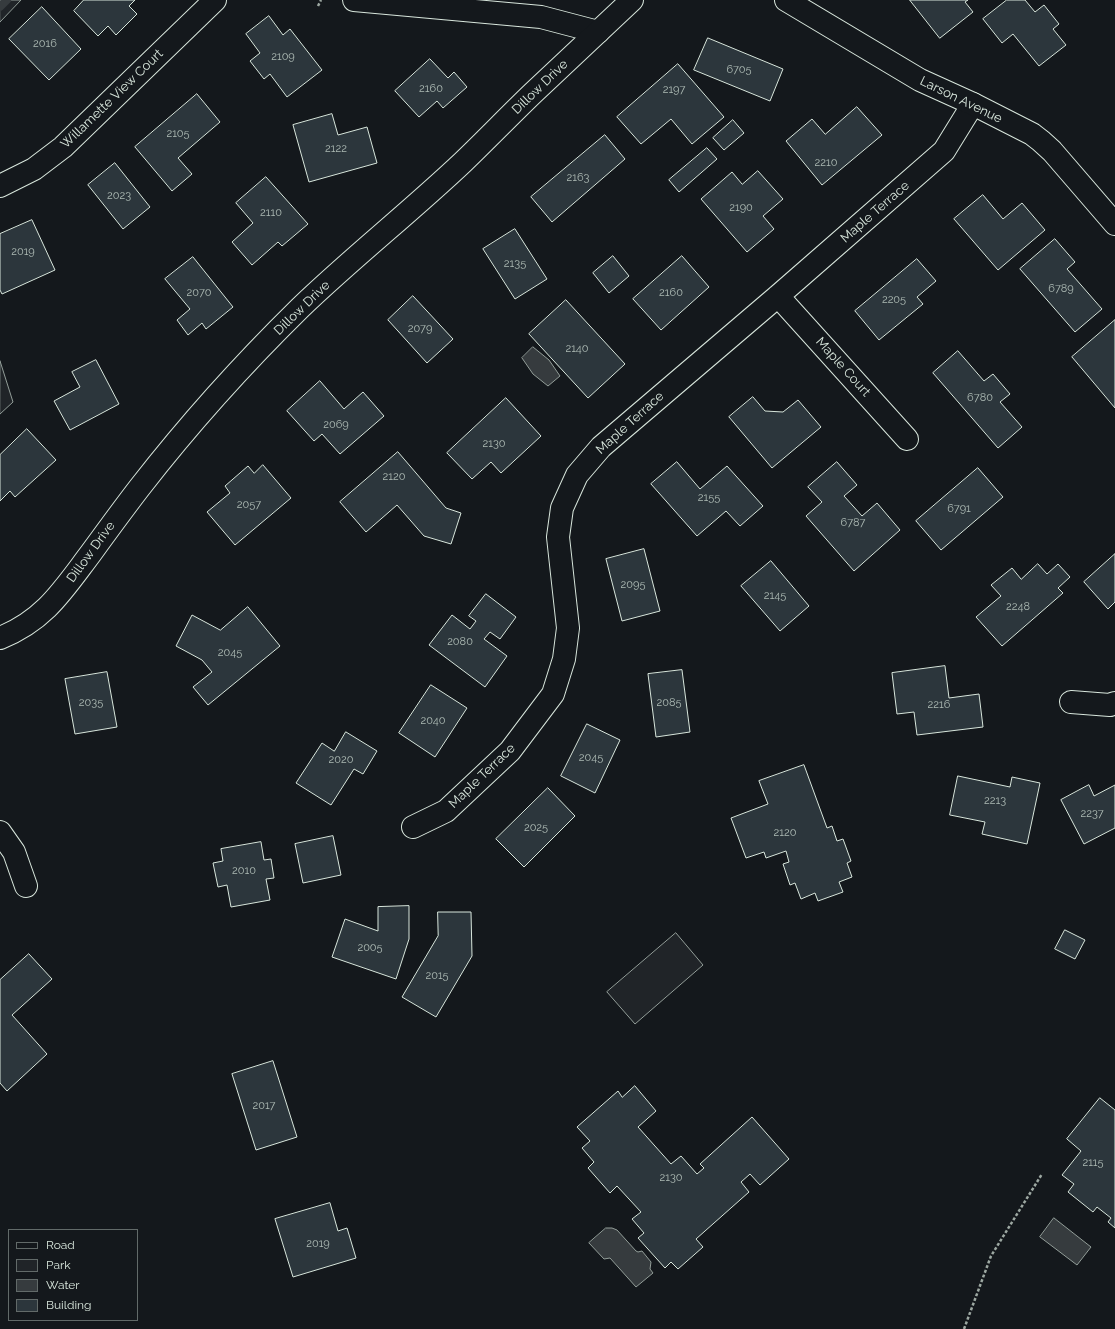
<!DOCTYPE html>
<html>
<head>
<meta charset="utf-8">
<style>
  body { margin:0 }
  #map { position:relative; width:1115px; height:1329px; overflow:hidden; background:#14181c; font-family:Raleway,sans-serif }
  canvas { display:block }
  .legend { position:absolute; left:8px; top:1229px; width:130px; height:92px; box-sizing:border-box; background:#14181c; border:1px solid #626a69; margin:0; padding:5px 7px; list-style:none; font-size:12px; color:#d8e6dc }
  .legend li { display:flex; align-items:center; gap:8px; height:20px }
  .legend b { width:20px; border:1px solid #626a69 }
</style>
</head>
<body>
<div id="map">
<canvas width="1115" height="1329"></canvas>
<ul class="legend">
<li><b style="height:5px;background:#14181c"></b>Road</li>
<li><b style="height:11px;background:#202428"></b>Park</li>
<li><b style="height:11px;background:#363b3e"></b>Water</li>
<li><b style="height:11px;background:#2c363c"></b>Building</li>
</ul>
</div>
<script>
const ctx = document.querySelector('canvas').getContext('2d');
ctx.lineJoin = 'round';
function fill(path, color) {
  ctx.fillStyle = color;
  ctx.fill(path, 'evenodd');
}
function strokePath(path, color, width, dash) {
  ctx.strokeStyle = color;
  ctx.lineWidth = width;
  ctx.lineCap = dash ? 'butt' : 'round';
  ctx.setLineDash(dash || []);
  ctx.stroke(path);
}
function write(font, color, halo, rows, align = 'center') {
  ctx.font = font + ' Raleway,sans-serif';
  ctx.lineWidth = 3;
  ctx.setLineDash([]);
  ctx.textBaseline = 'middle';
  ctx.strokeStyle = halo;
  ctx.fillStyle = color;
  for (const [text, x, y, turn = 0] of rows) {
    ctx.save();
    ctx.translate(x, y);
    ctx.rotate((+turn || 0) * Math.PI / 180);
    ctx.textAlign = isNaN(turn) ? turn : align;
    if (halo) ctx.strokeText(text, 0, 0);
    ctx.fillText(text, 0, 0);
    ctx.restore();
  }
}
const green = new Path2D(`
  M 0,0 L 21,0 L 0,22 Z
  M 0,361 L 13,402 L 0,414 Z
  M 676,933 L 703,965 L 635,1024 L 607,992 Z`);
fill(green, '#202428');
strokePath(green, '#939e99', 1);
const water = new Path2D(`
  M 533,347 L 549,360 L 560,376 L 548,386 L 533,374 L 522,358 Z
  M 1054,1218 L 1091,1247 L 1077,1265 L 1040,1237 Z
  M 606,1228 L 612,1228 L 617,1230 L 636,1251 L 638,1252 L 642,1251 L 651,1262 L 650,1269 L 653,1273 L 636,1287 L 610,1258 L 604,1259 L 589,1243 Z`);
fill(water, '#363b3e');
strokePath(water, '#939e99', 1);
strokePath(new Path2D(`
  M 0,7 L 7,0`), '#363b3e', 8);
const building = new Path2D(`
  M 84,0 L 135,0 L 129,6 L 137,14 L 116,35 L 108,26 L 98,36 L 74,11 Z
  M 910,0 L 968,0 L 965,2 L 973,12 L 940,38 Z
  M 1007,0 L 1025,0 L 1035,12 L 1044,5 L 1059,24 L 1053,29 L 1066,45 L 1039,66 L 1013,34 L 1002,43 L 983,19 Z
  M 42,7 L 81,49 L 49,80 L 9,39 Z
  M 269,16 L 283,35 L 290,29 L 322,70 L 287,97 L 270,74 L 264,79 L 250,61 L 260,53 L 246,34 Z
  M 708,38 L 783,69 L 770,101 L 694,70 Z
  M 430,59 L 448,78 L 454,72 L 467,87 L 443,108 L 437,101 L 419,117 L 395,91 Z
  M 678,64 L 724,117 L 692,144 L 671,119 L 641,144 L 617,117 Z
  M 197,94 L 220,122 L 178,158 L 192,174 L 172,191 L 135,147 Z
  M 857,107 L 882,135 L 822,185 L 786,141 L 812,119 L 825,134 Z
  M 332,114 L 338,135 L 367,127 L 377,163 L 309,182 L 293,125 Z
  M 733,120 L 744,133 L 724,150 L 713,138 Z
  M 605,135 L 625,159 L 552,222 L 531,197 Z
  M 707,148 L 717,159 L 679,192 L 669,180 Z
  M 115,163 L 150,207 L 123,229 L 88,185 Z
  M 758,171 L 783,199 L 763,216 L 774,229 L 747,252 L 701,199 L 732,172 L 742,184 Z
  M 266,177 L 308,224 L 282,246 L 278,242 L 252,265 L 232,242 L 253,223 L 236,203 Z
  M 983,195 L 1003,219 L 1022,203 L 1045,230 L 998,270 L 954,219 Z
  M 32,220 L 55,270 L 2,294 L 0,290 L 0,234 Z
  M 515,229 L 547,279 L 515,299 L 483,249 Z
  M 1055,239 L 1075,262 L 1067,269 L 1102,309 L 1075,332 L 1020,269 Z
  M 613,256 L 629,276 L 609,293 L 593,273 Z
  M 682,256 L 709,287 L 661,330 L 633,299 Z
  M 193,257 L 233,307 L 206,329 L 202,323 L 188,335 L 177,320 L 190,309 L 165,279 Z
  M 917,259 L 936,281 L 917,297 L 923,304 L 879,340 L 855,311 Z
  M 413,296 L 453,339 L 427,363 L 388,320 Z
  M 566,300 L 625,364 L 588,398 L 529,334 Z
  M 1115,320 L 1115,408 L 1072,357 Z
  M 958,351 L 984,381 L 993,374 L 1010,394 L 1000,402 L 1022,427 L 998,448 L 933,373 Z
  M 96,360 L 119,404 L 70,430 L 54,401 L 80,387 L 72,372 Z
  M 320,381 L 344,409 L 363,392 L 384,416 L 340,454 L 322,434 L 314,441 L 287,411 Z
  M 753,397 L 765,411 L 783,412 L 798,400 L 821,427 L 772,468 L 729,417 Z
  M 506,398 L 541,436 L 501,473 L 491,462 L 472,479 L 447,453 Z
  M 27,429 L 56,460 L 15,497 L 10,491 L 0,501 L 0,455 Z
  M 398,452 L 446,508 L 461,513 L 451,544 L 424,536 L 397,505 L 366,532 L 340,502 Z
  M 677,462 L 700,489 L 727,466 L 763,506 L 740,526 L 726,511 L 697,536 L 651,484 Z
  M 837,462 L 857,485 L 844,496 L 862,516 L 877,503 L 900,530 L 854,571 L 806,516 L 822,502 L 808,487 Z
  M 263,465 L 291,498 L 235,545 L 207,512 L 230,493 L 225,486 L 248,466 L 254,473 Z
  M 978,468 L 1003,497 L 941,550 L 916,521 Z
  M 644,549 L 660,611 L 622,621 L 606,559 Z
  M 1115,554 L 1115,602 L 1108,609 L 1084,582 Z
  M 771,561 L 809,606 L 780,631 L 741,586 Z
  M 1038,564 L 1047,574 L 1058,564 L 1070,577 L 1058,588 L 1063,593 L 1002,646 L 976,617 L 1001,596 L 991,585 L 1012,568 L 1021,579 Z
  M 486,594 L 516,617 L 500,639 L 490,632 L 484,639 L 507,656 L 485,687 L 429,645 L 452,615 L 470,629 L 476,621 L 469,616 Z
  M 248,607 L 280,646 L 208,705 L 193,687 L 212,672 L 202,660 L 176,646 L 192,615 L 220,630 Z
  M 945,666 L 949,698 L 979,694 L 983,727 L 917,735 L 914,712 L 897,714 L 892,673 Z
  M 682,670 L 690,732 L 656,737 L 648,674 Z
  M 107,672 L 117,727 L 75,734 L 65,679 Z
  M 431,685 L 467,708 L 435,757 L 399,733 Z
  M 587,724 L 620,740 L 595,793 L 561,776 Z
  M 346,732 L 377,751 L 363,774 L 354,769 L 331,805 L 296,783 L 322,743 L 334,751 Z
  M 804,765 L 827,828 L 832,826 L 837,841 L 843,839 L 851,861 L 847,863 L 852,877 L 839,882 L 843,892 L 818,901 L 815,893 L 801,899 L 795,883 L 790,885 L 783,864 L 789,862 L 786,851 L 766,858 L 764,852 L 746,858 L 731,818 L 768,804 L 759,781 Z
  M 958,776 L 1010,787 L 1012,777 L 1040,783 L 1027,844 L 982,834 L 985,822 L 950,815 Z
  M 1089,785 L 1094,796 L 1115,785 L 1115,828 L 1084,844 L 1061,800 Z
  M 548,788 L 575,816 L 524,867 L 496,839 Z
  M 333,836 L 341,875 L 303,883 L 295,844 Z
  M 261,842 L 264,860 L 271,859 L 274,878 L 266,879 L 270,900 L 231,907 L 227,885 L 218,887 L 213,863 L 223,861 L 221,849 Z
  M 409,906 L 409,939 L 396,979 L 332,957 L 345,919 L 378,931 L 378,907 Z
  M 438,912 L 471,912 L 472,956 L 436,1017 L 402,997 L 438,936 Z
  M 1065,930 L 1085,940 L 1075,959 L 1055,949 Z
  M 29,954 L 52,979 L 12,1015 L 47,1054 L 7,1091 L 0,1083 L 0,980 Z
  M 273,1061 L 297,1137 L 256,1150 L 232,1074 Z
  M 635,1086 L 656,1111 L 638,1127 L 671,1164 L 681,1156 L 697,1174 L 704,1168 L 700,1164 L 752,1117 L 789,1159 L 760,1185 L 750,1174 L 741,1182 L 749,1192 L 696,1239 L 703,1247 L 678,1269 L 671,1262 L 665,1268 L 638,1238 L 644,1233 L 632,1219 L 641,1212 L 617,1186 L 610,1193 L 588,1168 L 594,1162 L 582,1148 L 590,1141 L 577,1127 L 618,1091 L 622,1097 Z
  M 1100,1098 L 1115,1110 L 1115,1228 L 1108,1222 L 1111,1218 L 1097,1207 L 1093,1212 L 1068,1192 L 1074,1184 L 1062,1175 L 1081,1151 L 1067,1139 Z
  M 330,1203 L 338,1231 L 347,1228 L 356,1258 L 293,1277 L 275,1219 Z`);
fill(building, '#2c363c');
strokePath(building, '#d8e6dc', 1);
const minor = new Path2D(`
  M 354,0 L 541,17 L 598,32
  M 0,186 L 34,169 L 63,147 L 215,0
  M 778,296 L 907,439
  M 1071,702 L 1110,705 L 1115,703
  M 413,827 L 446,811 L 510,751 L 553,694 L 564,659 L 568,628 L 558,537 L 562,508 L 577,475 L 601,447 L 778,296 L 944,151 L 973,104
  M 0,832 L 14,852 L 26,886`);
const tertiary = new Path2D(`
  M 786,0 L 920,80 L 973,104 L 1032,134 L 1041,141 L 1052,151 L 1115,224
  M 0,638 C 45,620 63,590 91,553 C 107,531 123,509 140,487 C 189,424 243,364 300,308 C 352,258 409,213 462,163 C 486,140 509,116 533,93 C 566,62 599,31 632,0`);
strokePath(minor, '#d8e6dc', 24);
strokePath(tertiary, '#d8e6dc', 24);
strokePath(new Path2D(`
  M 318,6 L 321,0
  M 964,1329 L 991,1256 L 1042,1174`), '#9da8a2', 2.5, [3, 2]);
strokePath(minor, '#14181c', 22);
strokePath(tertiary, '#14181c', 22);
write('11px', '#adbab4', null, [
  ["2016",45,44],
  ["2109",283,57],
  ["6705",739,70],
  ["2160",431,89],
  ["2197",674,90],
  ["2105",178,134],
  ["2122",336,149],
  ["2210",826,163],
  ["2163",578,178],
  ["2023",119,196],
  ["2190",741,208],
  ["2110",271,213],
  ["2019",23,252],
  ["2135",515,264],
  ["6789",1061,289],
  ["2070",199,293],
  ["2160",671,293],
  ["2205",894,300],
  ["2079",420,329],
  ["2140",577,349],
  ["6780",980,398],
  ["2069",336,425],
  ["2130",494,444],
  ["2120",394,477],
  ["2155",709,498],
  ["2057",249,505],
  ["6791",959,509],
  ["6787",853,523],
  ["2095",633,585],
  ["2145",775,596],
  ["2248",1018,607],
  ["2080",460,642],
  ["2045",230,653],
  ["2035",91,703],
  ["2085",669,703],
  ["2216",939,705],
  ["2040",433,721],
  ["2045",591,758],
  ["2020",341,760],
  ["2213",995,801],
  ["2237",1092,814],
  ["2025",536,828],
  ["2120",785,833],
  ["2010",244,871],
  ["2005",370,948],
  ["2015",437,976],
  ["2017",264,1106],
  ["2115",1093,1163],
  ["2130",671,1178],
  ["2019",318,1244]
]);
write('13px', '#d8e6dc', '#14181c', [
  ["Dillow Drive",540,87,-44],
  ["Willamette View Court",112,99,-44],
  ["Larson Avenue",961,100,26],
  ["Maple Terrace",875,212,-41],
  ["Dillow Drive",302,308,-44],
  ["Maple Court",843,367,48],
  ["Maple Terrace",630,423,-42],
  ["Dillow Drive",91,552,-54],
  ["Maple Terrace",482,776,-44]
]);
</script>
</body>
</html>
